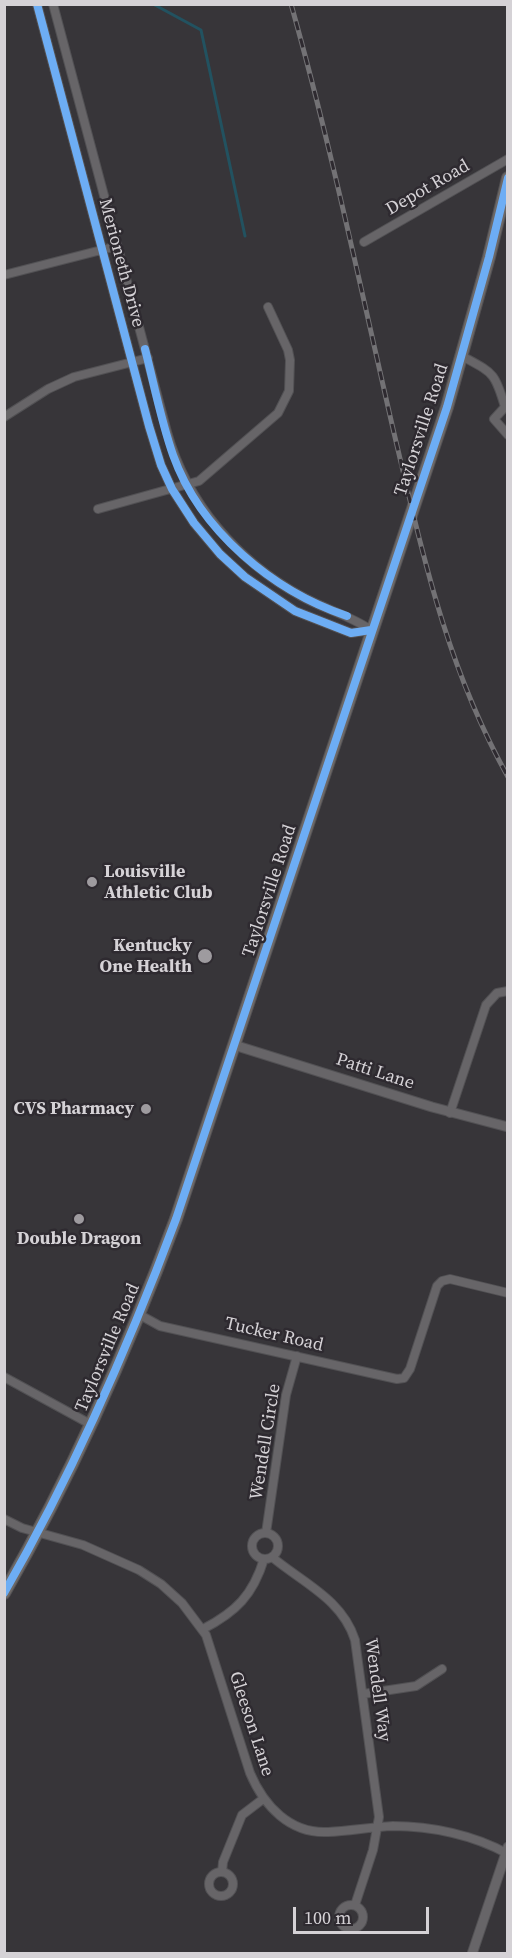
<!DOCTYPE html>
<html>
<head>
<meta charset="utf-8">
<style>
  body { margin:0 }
  #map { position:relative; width:512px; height:1958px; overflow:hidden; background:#373539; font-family:"Source Serif 4",serif }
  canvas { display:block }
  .frame { position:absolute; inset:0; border:6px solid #d5d2d6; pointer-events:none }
  .scale { position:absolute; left:293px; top:1907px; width:136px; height:27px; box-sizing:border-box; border:3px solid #d5d2d6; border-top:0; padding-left:8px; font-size:18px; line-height:21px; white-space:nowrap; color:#d5d2d6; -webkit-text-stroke:4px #2e2a30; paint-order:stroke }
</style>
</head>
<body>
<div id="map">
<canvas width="512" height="1958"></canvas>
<div class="frame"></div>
<div class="scale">100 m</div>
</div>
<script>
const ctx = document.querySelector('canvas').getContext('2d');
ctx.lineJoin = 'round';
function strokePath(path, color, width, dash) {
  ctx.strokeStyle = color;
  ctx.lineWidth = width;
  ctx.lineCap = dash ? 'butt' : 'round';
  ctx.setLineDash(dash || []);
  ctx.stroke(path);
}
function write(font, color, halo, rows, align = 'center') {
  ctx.font = font + ' "Source Serif 4",serif';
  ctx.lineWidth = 5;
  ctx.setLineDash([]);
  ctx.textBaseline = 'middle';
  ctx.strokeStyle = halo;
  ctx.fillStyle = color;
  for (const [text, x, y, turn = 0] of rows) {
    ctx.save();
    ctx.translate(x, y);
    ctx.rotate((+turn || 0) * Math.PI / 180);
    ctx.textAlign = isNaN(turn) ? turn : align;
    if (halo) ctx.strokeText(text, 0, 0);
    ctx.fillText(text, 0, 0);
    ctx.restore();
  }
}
strokePath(new Path2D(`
  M 153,4 L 201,30 L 245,236`), '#225260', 3);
const minor = new Path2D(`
  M 37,4 L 149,426 L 161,465 L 172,489 L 194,523 L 220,554 L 245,577 L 295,611 L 351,633 L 371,630
  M 53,4 L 167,432 C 187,503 237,561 301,596 C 324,609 349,615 371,630
  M 364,242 L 508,159
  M 4,275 L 117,246
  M 462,356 C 493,373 495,372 505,407 L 494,419 L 508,435
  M 4,417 L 48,389 L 74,377 L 148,358
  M 98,509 L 199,481 L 278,413 L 289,391 L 290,360 L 288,350 L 268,307
  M 450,1113 L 486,1005 L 497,993 L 508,991
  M 140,1315 L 160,1326 L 397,1379 L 404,1378 L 410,1369 L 437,1286 L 442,1281 L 450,1279 L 508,1293
  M 4,1377 L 92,1425
  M 4,1519 L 22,1528 L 83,1545 L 139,1570 L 161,1584 L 182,1603 L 206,1635 L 250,1773 C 264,1806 290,1834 328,1832 C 350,1831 371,1827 393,1826 C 431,1826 474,1835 508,1854
  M 266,1533 L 286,1395 L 297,1356
  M252 1546a13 13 0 1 1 26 0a13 13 0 1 1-26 0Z
  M 272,1557 C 303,1583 342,1599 355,1640 L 379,1817 L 373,1850 L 355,1905
  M 203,1629 C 236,1612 253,1595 264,1559
  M 363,1694 L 416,1686 L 442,1669
  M209 1884a12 12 0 1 1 24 0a12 12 0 1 1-24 0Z
  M 222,1872 L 223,1862 L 242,1815 L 263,1799
  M339 1917a12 12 0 1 1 24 0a12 12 0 1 1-24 0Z`);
const tertiary = new Path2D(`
  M 234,1045 L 432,1107 L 508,1127
  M 472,1954 L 508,1847`);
const primary = new Path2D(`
  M 4,1593 C 73,1473 128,1348 176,1219 L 447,407 L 489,257 L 508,178`);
strokePath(minor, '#525154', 10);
strokePath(tertiary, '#525154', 11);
strokePath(primary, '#525154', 14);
strokePath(minor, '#676568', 8);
strokePath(tertiary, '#676568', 9);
strokePath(primary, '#6d6866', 12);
const rail = new Path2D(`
  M 291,4 C 331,146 361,290 394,433 C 423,555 446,666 508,777`);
strokePath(rail, '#737275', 5);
strokePath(rail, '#2e2a30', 3, [9]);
strokePath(new Path2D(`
  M 37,4 L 149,426 L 161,465 L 172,489 L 194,523 L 220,554 L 245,577 L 295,611 L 351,633 L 371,630
  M 145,349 C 154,384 161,421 173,455 C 200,531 273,591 347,616
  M 4,1593 C 73,1473 128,1348 176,1219 L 447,407 L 489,257 L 508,178`), '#6dadf4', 8);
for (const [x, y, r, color] of [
  [92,882,6,"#9e9b9f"],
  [205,956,8,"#9e9b9f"],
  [146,1109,6,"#9e9b9f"],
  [79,1219,6,"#9e9b9f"]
]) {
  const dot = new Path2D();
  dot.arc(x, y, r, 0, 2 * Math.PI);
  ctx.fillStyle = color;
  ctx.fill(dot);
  strokePath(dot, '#2e2a30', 2);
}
write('18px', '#d5d2d6', '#2e2a30', [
  ["Depot Road",428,188,-30],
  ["Merioneth Drive",121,263,75],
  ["Taylorsville Road",422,430,-72],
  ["Taylorsville Road",270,891,-72],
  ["Patti Lane",375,1072,18],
  ["Tucker Road",274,1335,13],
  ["Taylorsville Road",108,1348,-67],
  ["Wendell Circle",266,1442,-81],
  ["Wendell Way",377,1690,82],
  ["Gleeson Lane",251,1724,72]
]);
write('bold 18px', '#d5d2d6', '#2e2a30', [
  ["Louisville",104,872,"left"],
  ["Athletic Club",104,893,"left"],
  ["Kentucky",192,946],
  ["One Health",192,967],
  ["CVS Pharmacy",134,1109],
  ["Double Dragon",79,1239,"center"]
], 'right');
</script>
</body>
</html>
